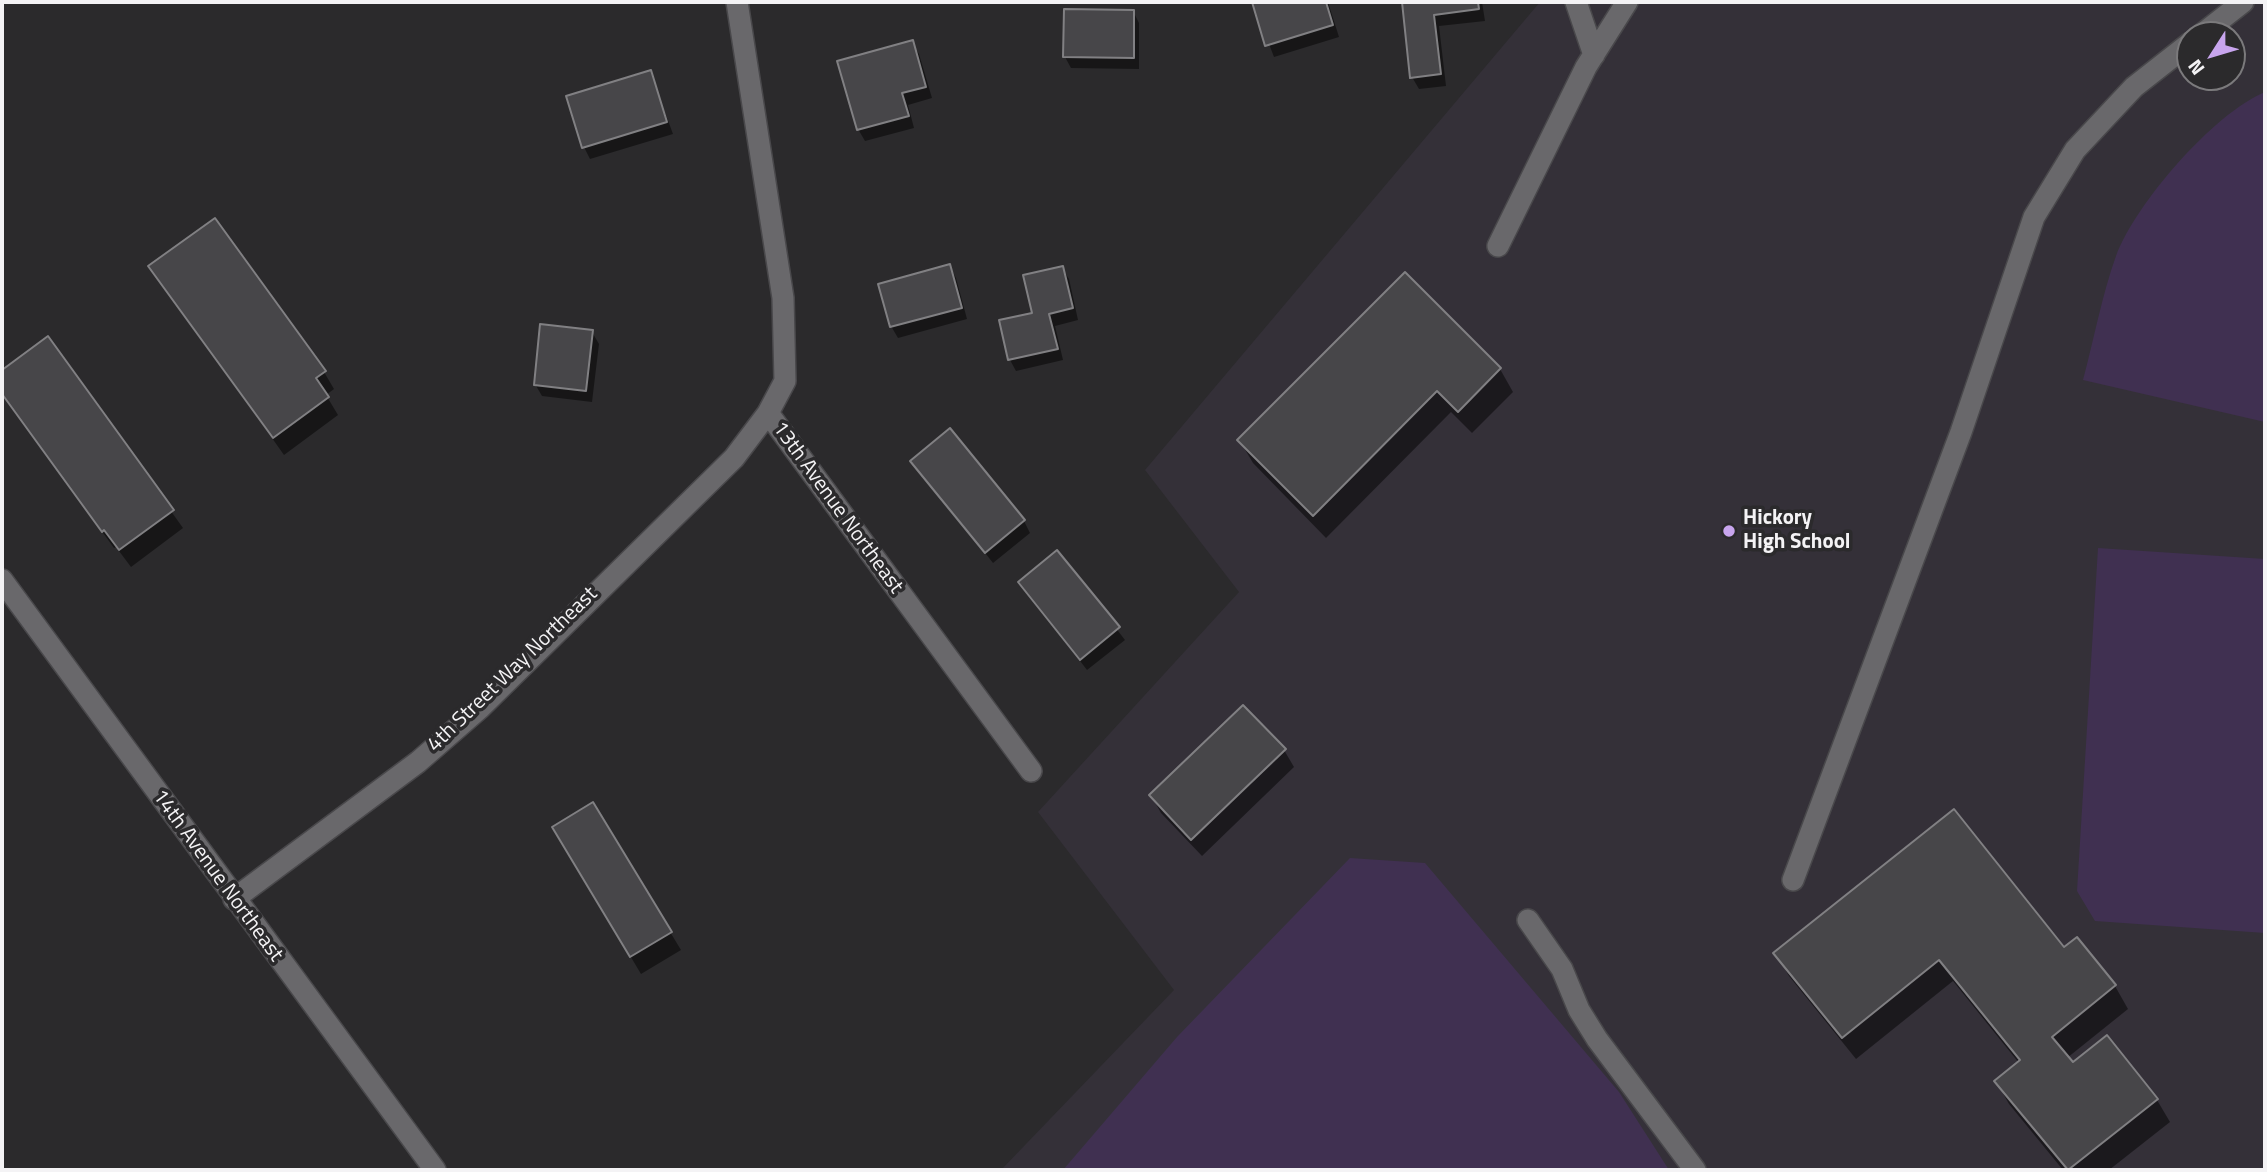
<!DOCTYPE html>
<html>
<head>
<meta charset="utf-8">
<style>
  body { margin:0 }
  #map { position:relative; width:2267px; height:1172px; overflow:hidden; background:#2b2a2c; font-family:"Titillium Web",sans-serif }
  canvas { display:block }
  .frame { position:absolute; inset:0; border:4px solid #f4f3f5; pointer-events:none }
  .north { position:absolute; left:2176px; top:21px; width:70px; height:70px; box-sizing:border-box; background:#2b2a2c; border:2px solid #7b7a7c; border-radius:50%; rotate:233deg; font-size:19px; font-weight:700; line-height:28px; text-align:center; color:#f4f3f5 }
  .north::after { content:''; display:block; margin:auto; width:24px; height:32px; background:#c8a5ee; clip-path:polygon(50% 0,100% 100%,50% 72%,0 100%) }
</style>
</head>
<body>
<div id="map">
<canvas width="2267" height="1172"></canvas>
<div class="frame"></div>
<div class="north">N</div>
</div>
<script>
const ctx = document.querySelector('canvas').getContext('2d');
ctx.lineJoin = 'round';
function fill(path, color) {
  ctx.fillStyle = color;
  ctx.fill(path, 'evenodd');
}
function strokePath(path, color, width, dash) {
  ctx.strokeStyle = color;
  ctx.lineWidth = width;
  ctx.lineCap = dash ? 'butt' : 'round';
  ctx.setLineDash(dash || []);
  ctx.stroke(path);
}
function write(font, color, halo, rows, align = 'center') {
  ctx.font = font + ' "Titillium Web",sans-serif';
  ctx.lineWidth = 7;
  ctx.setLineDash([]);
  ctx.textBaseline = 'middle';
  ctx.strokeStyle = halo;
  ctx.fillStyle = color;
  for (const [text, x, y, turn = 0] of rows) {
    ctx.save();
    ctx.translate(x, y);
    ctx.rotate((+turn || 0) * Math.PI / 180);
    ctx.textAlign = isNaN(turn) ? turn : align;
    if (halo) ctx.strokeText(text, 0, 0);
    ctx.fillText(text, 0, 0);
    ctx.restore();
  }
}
fill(new Path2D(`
  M 1540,2 L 2265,2 L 2265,1170 L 1001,1170 L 1174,990 L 1038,812 L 1239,592 L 1145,470 ZM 2190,35 L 2232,35 L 2232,77 L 2190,77 Z`), '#343038');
fill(new Path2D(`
  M 2265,92 L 2265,422 L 2083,380 C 2094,339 2102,295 2116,256 C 2136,203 2214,113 2265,92 Z
  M 2098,548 L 2265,559 L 2265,933 L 2095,921 L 2077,891 Z
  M 1350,858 L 1425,863 L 1619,1092 L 1669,1170 L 1063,1170 L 1177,1037 Z`), '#403051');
fill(new Path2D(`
  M 1253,2 L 1328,2 L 1339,37 L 1274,57 Z
  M 1403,2 L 1482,2 L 1485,21 L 1439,26 L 1446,86 L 1419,89 L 1412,77 Z
  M 1133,11 L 1139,23 L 1139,69 L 1071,68 L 1065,57 Z
  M 912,42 L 919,54 L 932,98 L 908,105 L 914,128 L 865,141 L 858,129 Z
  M 650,72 L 673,134 L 590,159 L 584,147 Z
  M 950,266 L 956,278 L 967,319 L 898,338 L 891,326 Z
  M 151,267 L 324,372 L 334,389 L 326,395 L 338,415 L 284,455 Z
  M 1062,268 L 1069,279 L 1078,320 L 1055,326 L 1063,360 L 1016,371 L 1010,360 L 1001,321 L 1034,314 Z
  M 1405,274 L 1500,369 L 1513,392 L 1472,433 L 1451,412 L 1326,538 L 1253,463 L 1240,441 Z
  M 592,332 L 599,344 L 592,402 L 542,396 L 535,384 Z
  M 48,339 L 183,528 L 131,567 L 116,547 L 114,548 L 2,394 L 2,372 Z
  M 913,461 L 1024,521 L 1030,533 L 993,563 Z
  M 1057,552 L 1125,640 L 1087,670 L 1020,582 Z
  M 1284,750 L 1294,767 L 1202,856 L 1161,813 L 1151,795 Z
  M 593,805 L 681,950 L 641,974 L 554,828 Z
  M 2077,939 L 2115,986 L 2128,1009 L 2067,1058 L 2073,1065 L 2157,1100 L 2170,1122 L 2109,1170 L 2063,1170 L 2009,1104 L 1996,1081 L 2019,1063 L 1953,981 L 1856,1059 L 1789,976 L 1776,953 L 2064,950 Z`), '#0007');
const building = new Path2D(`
  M 1252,2 L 1326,2 L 1333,25 L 1265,46 Z
  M 1402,2 L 1478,2 L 1479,9 L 1434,15 L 1441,74 L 1410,78 Z
  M 1064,9 L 1134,10 L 1134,58 L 1063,57 Z
  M 913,40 L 926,87 L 902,93 L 909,116 L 857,130 L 837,61 Z
  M 651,70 L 667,122 L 582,148 L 566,96 Z
  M 215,218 L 326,371 L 316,378 L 329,397 L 273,438 L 148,266 Z
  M 950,264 L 962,308 L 890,327 L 878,284 Z
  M 1063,266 L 1073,308 L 1049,314 L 1058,349 L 1008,360 L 999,320 L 1032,313 L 1023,275 Z
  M 1405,272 L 1501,368 L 1458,412 L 1437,391 L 1313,516 L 1237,440 Z
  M 540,324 L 593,330 L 586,391 L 534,385 Z
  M 48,336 L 174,510 L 119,550 L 104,530 L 102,532 L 2,394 L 2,370 Z
  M 950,428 L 1025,520 L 985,553 L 910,461 Z
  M 1057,550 L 1120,627 L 1080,660 L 1018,582 Z
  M 1243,705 L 1286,749 L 1191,840 L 1149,795 Z
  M 593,802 L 672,932 L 630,957 L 552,827 Z
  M 1954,809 L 2064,947 L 2077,937 L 2116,985 L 2052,1037 L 2073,1062 L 2107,1035 L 2158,1099 L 2068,1170 L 1994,1081 L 2020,1060 L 1939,960 L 1842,1038 L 1773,953 Z`);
fill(building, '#474649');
strokePath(building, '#818083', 2);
const minor = new Path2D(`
  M 737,2 L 783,298 L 785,381 L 768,413 L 1031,771
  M 1576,2 L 1594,55
  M 2201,35 L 2243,2
  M 1498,246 L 1586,67 L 1627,2
  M 2,580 L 435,1170
  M 1793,880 L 1961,432 L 2034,217 L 2075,150 L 2134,87 L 2190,43
  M 234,899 L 418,762 L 480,708 L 734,458 L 768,413
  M 1528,920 L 1562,969 L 1579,1010 L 1597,1039 L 1695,1170`);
strokePath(minor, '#49484b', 24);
strokePath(minor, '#69686b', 21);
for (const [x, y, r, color] of [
  [1729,531,7,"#c8a5ee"]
]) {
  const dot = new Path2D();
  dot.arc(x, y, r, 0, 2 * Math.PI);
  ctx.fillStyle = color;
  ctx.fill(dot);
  strokePath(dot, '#2b2a2c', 2.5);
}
write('21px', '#f4f3f5', '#2b2a2c', [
  ["13th Avenue Northeast",837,508,54],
  ["4th Street Way Northeast",513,670,-44],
  ["14th Avenue Northeast",217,876,54]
]);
write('bold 21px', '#f4f3f5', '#2b2a2c', [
  ["Hickory",1743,519],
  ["High School",1743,543]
], 'left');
</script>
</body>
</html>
